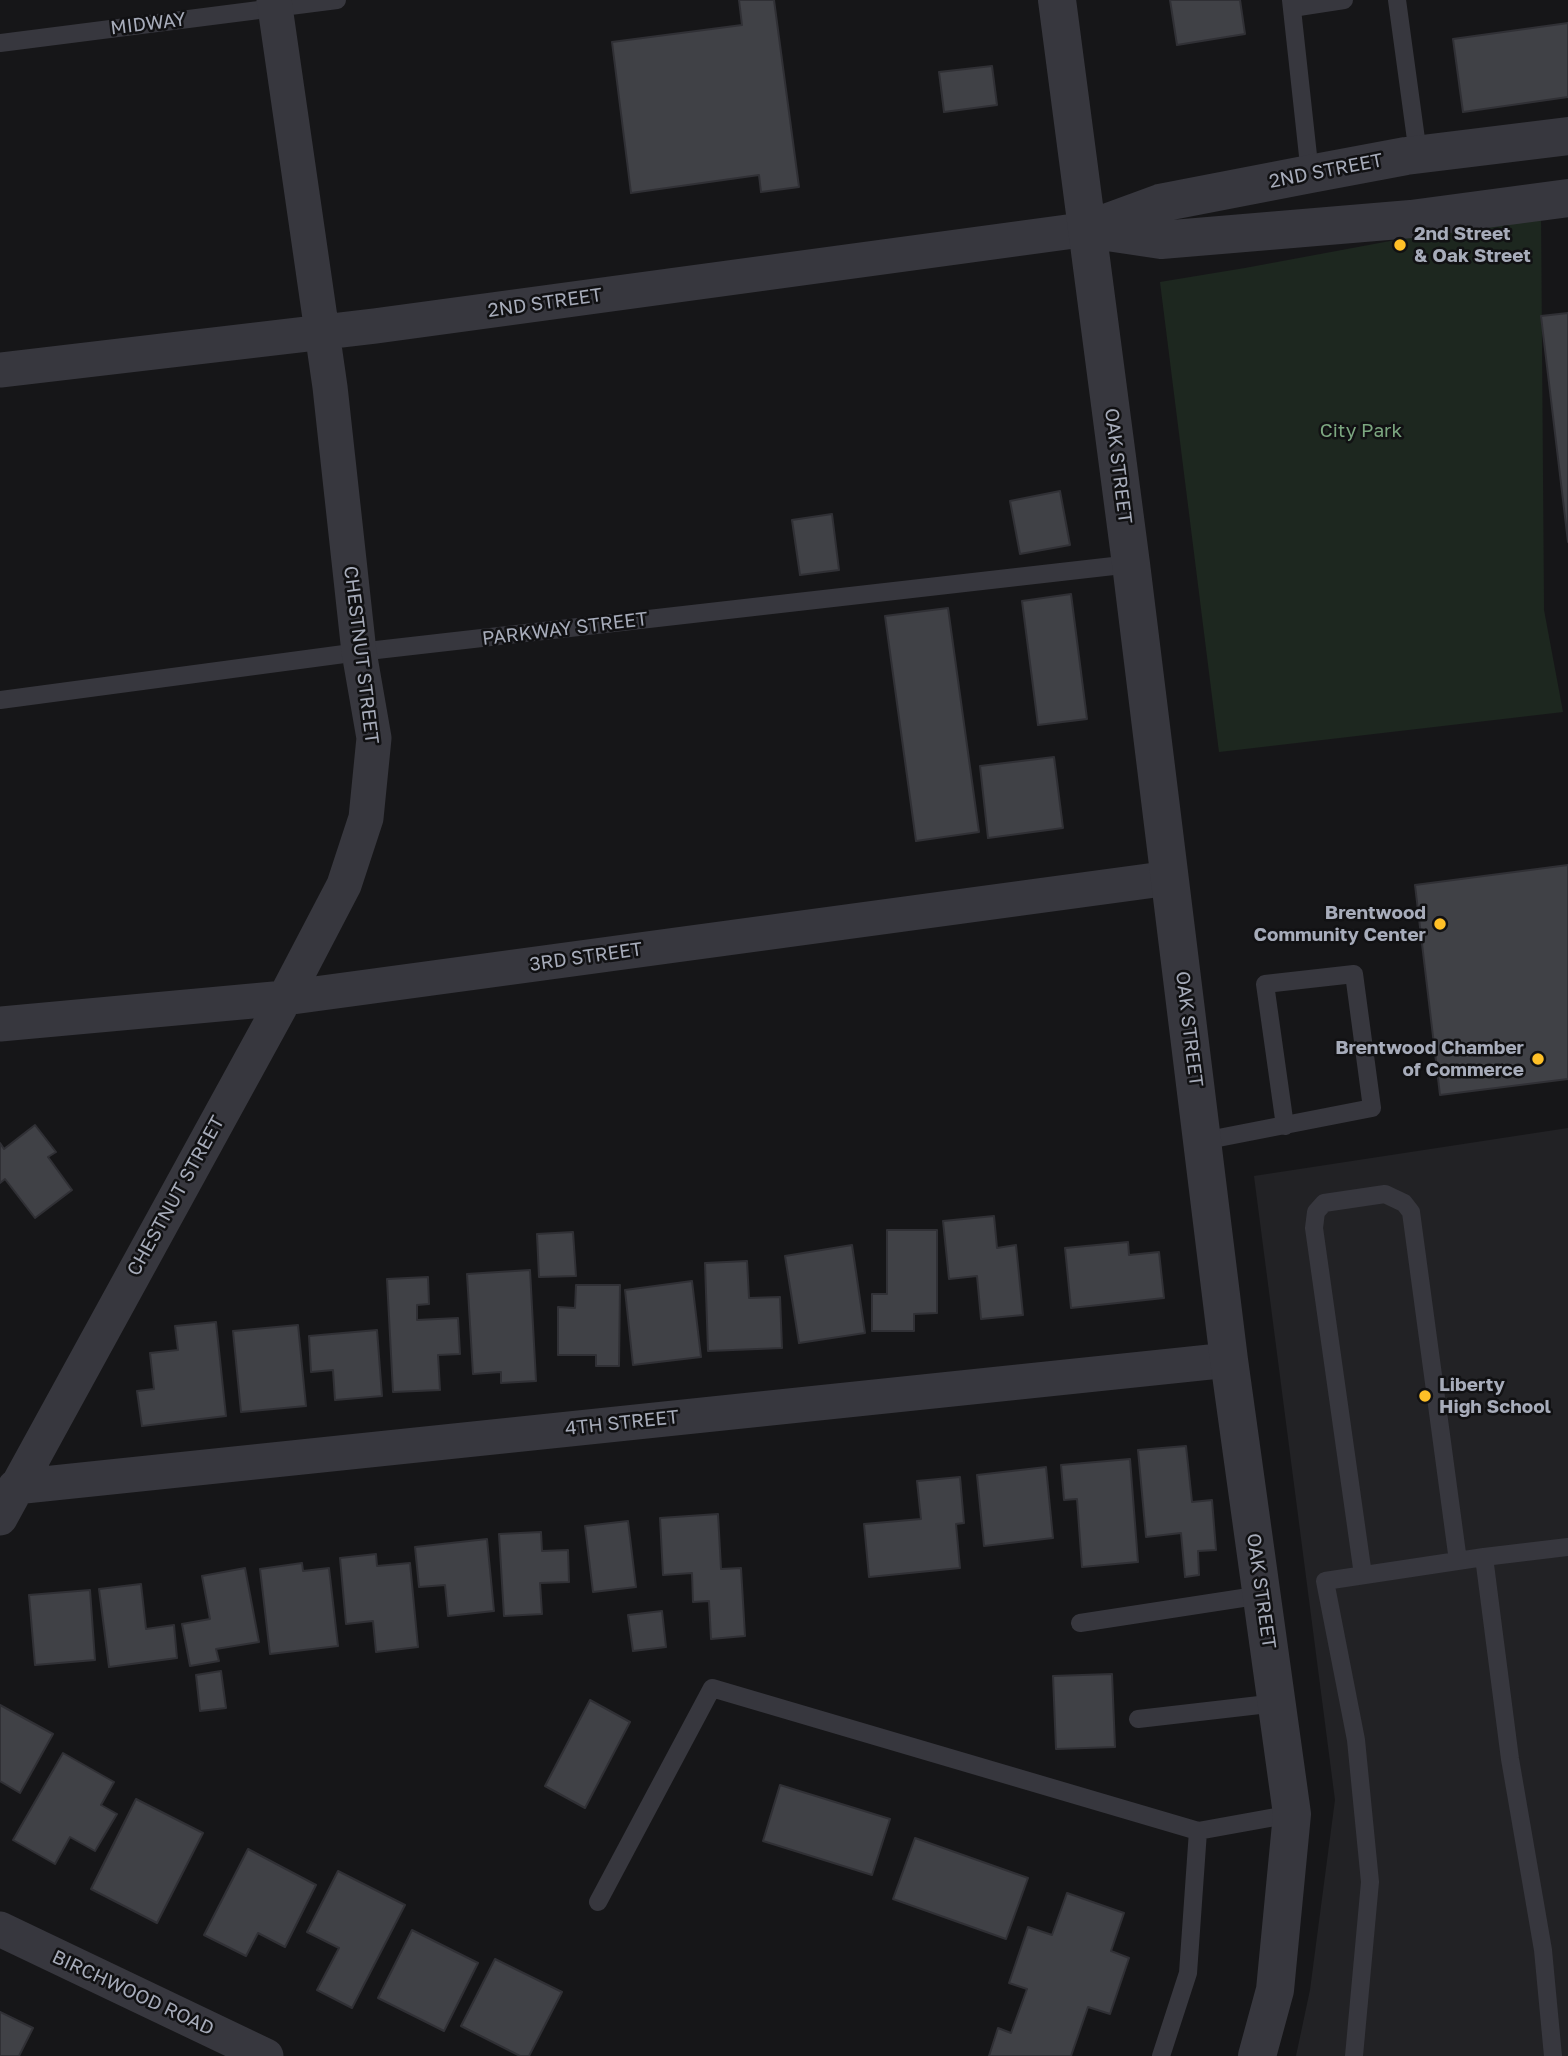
<!DOCTYPE html>
<html>
<head>
<meta charset="utf-8">
<style>
  body { margin:0 }
  canvas { display:block; background:#161618 }
</style>
</head>
<body>
<canvas width="1568" height="2056"></canvas>
<script>
const ctx = document.querySelector('canvas').getContext('2d');
ctx.lineJoin = 'round';
function fill(path, color) {
  ctx.fillStyle = color;
  ctx.fill(path, 'evenodd');
}
function strokePath(path, color, width, dash) {
  ctx.strokeStyle = color;
  ctx.lineWidth = width;
  ctx.lineCap = dash ? 'butt' : 'round';
  ctx.setLineDash(dash || []);
  ctx.stroke(path);
}
function write(font, color, halo, rows, align = 'center') {
  ctx.font = font + ' "Golos Text",sans-serif';
  ctx.lineWidth = 5;
  ctx.setLineDash([]);
  ctx.textBaseline = 'middle';
  ctx.strokeStyle = halo;
  ctx.fillStyle = color;
  for (const [text, x, y, turn = 0] of rows) {
    ctx.save();
    ctx.translate(x, y);
    ctx.rotate((+turn || 0) * Math.PI / 180);
    ctx.textAlign = isNaN(turn) ? turn : align;
    if (halo) ctx.strokeText(text, 0, 0);
    ctx.fillText(text, 0, 0);
    ctx.restore();
  }
}
fill(new Path2D(`
  M 1568,1128 L 1568,2056 L 1296,2056 L 1310,1990 L 1335,1800 L 1254,1176 Z`), '#222225');
fill(new Path2D(`
  M 1541,213 L 1544,610 L 1563,712 L 1219,752 L 1160,282 L 1245,268 Z`), '#1d271f');
const building = new Path2D(`
  M 739,0 L 774,0 L 799,187 L 761,192 L 759,175 L 631,193 L 612,42 L 742,25 Z
  M 1170,0 L 1240,0 L 1245,34 L 1177,45 Z
  M 1568,23 L 1568,97 L 1463,112 L 1453,39 Z
  M 992,66 L 997,105 L 944,112 L 939,72 Z
  M 1568,313 L 1568,542 L 1541,316 Z
  M 1060,491 L 1070,545 L 1020,554 L 1010,501 Z
  M 832,514 L 839,570 L 800,575 L 792,520 Z
  M 1071,594 L 1087,719 L 1038,725 L 1022,601 Z
  M 948,608 L 979,832 L 916,841 L 885,616 Z
  M 1054,757 L 1063,828 L 988,838 L 980,766 Z
  M 1568,865 L 1568,1079 L 1440,1095 L 1415,885 Z
  M 35,1125 L 56,1152 L 48,1157 L 72,1190 L 35,1218 L 5,1179 L 0,1183 L 0,1143 L 4,1149 Z
  M 994,1216 L 997,1248 L 1016,1245 L 1023,1315 L 981,1319 L 977,1276 L 949,1279 L 943,1221 Z
  M 887,1230 L 937,1230 L 937,1313 L 914,1314 L 914,1331 L 872,1331 L 872,1294 L 887,1294 Z
  M 573,1232 L 576,1276 L 539,1277 L 537,1234 Z
  M 1128,1242 L 1129,1255 L 1159,1252 L 1164,1298 L 1071,1308 L 1065,1248 Z
  M 852,1245 L 865,1333 L 799,1343 L 785,1256 Z
  M 747,1261 L 749,1298 L 780,1297 L 782,1348 L 708,1351 L 705,1263 Z
  M 530,1270 L 536,1381 L 501,1383 L 501,1372 L 473,1374 L 467,1274 Z
  M 428,1277 L 429,1304 L 417,1305 L 417,1320 L 458,1318 L 460,1354 L 438,1355 L 440,1390 L 393,1392 L 387,1279 Z
  M 692,1281 L 701,1357 L 633,1365 L 625,1290 Z
  M 576,1285 L 620,1285 L 619,1366 L 596,1366 L 596,1355 L 558,1355 L 558,1307 L 575,1308 Z
  M 216,1322 L 226,1416 L 142,1426 L 137,1391 L 154,1389 L 150,1353 L 178,1350 L 175,1326 Z
  M 298,1325 L 306,1406 L 241,1412 L 233,1331 Z
  M 377,1330 L 382,1396 L 335,1400 L 333,1370 L 311,1372 L 309,1336 Z
  M 1186,1446 L 1192,1502 L 1212,1500 L 1216,1550 L 1198,1551 L 1199,1575 L 1185,1577 L 1181,1533 L 1146,1537 L 1138,1450 Z
  M 1130,1459 L 1138,1562 L 1082,1567 L 1077,1499 L 1064,1500 L 1061,1465 Z
  M 1046,1467 L 1053,1538 L 984,1546 L 977,1475 Z
  M 960,1477 L 964,1523 L 956,1524 L 960,1568 L 869,1577 L 864,1524 L 921,1519 L 917,1481 Z
  M 718,1514 L 721,1569 L 741,1568 L 745,1636 L 711,1639 L 709,1601 L 693,1602 L 692,1573 L 663,1575 L 660,1518 Z
  M 628,1521 L 636,1587 L 593,1592 L 585,1526 Z
  M 541,1532 L 542,1551 L 568,1550 L 569,1582 L 540,1583 L 542,1614 L 504,1616 L 499,1534 Z
  M 487,1539 L 494,1611 L 448,1616 L 445,1585 L 419,1587 L 415,1547 Z
  M 376,1554 L 377,1566 L 410,1563 L 418,1647 L 376,1652 L 373,1621 L 346,1624 L 340,1558 Z
  M 302,1563 L 303,1571 L 329,1568 L 338,1646 L 270,1654 L 260,1569 Z
  M 245,1568 L 259,1642 L 216,1649 L 219,1661 L 190,1666 L 182,1624 L 210,1619 L 202,1576 Z
  M 141,1584 L 146,1629 L 174,1625 L 177,1658 L 109,1667 L 99,1589 Z
  M 90,1590 L 95,1660 L 35,1665 L 29,1595 Z
  M 662,1611 L 666,1647 L 633,1651 L 628,1615 Z
  M 221,1671 L 226,1708 L 200,1711 L 196,1675 Z
  M 1112,1674 L 1115,1747 L 1056,1749 L 1053,1676 Z
  M 590,1700 L 630,1722 L 585,1808 L 545,1786 Z
  M 0,1705 L 53,1734 L 20,1793 L 0,1781 Z
  M 63,1753 L 114,1782 L 101,1805 L 117,1814 L 95,1851 L 70,1837 L 55,1864 L 13,1840 Z
  M 780,1785 L 890,1819 L 872,1875 L 763,1841 Z
  M 136,1799 L 203,1833 L 157,1923 L 91,1889 Z
  M 915,1838 L 1028,1878 L 1006,1939 L 893,1899 Z
  M 248,1849 L 316,1885 L 285,1947 L 258,1933 L 246,1956 L 204,1935 Z
  M 338,1871 L 405,1905 L 352,2008 L 317,1990 L 339,1948 L 307,1932 Z
  M 1067,1893 L 1124,1913 L 1111,1951 L 1129,1958 L 1110,2014 L 1088,2007 L 1071,2056 L 989,2056 L 998,2028 L 1011,2033 L 1027,1989 L 1009,1983 L 1028,1927 L 1052,1935 Z
  M 412,1930 L 478,1963 L 444,2031 L 378,1998 Z
  M 495,1959 L 562,1992 L 529,2056 L 520,2056 L 461,2026 Z
  M 0,2012 L 33,2028 L 19,2056 L 0,2056 Z`);
fill(building, '#404146');
strokePath(building, '#303035', 2);
strokePath(new Path2D(`
  M 1291,0 L 1310,174
  M 1397,0 L 1418,154
  M 1292,8 L 1344,0
  M 0,43 L 337,0
  M 0,700 L 359,652 L 1131,564
  M 1203,1141 L 1372,1108 L 1354,974 L 1265,984 L 1285,1126
  M 1484,1557 L 1568,1547
  M 1363,1575 L 1314,1228 L 1316,1212 L 1324,1203 L 1385,1194 L 1404,1203 L 1411,1212 L 1458,1561
  M 1080,1623 L 1262,1595
  M 1138,1719 L 1277,1703
  M 598,1902 L 712,1688 L 1198,1831 L 1292,1814
  M 1161,2056 L 1188,1973 L 1198,1831
  M 1354,2056 L 1370,1882 L 1356,1740 L 1325,1581 L 1484,1557 L 1510,1759 L 1543,1950 L 1553,2056`), '#37373e', 18);
strokePath(new Path2D(`
  M 0,370 L 375,326 L 1089,229
  M 0,1024 L 285,998 L 1170,878
  M 15,1487 L 1229,1360
  M 0,1518 L 285,998 L 344,885 L 366,818 L 374,738 L 359,652 L 330,387 L 274,0
  M 0,1929 L 266,2056`), '#37373e', 35);
strokePath(new Path2D(`
  M 1057,0 L 1131,564 L 1229,1360 L 1292,1814 L 1275,1990 L 1257,2056
  M 1089,229 L 1160,203 L 1310,174 L 1406,156 L 1568,136
  M 1094,230 L 1161,240 L 1411,219 L 1568,198`), '#37373e', 38);
for (const [x, y, r, color] of [
  [1400,245,7,"#ffc027"],
  [1440,924,7,"#ffc027"],
  [1538,1059,7,"#ffc027"],
  [1425,1396,7,"#ffc027"]
]) {
  const dot = new Path2D();
  dot.arc(x, y, r, 0, 2 * Math.PI);
  ctx.fillStyle = color;
  ctx.fill(dot);
  strokePath(dot, '#111113', 2.5);
}
write('19px', '#a7acba', '#111113', [
  ["MIDWAY",148,24,-7],
  ["2ND STREET",1326,171,-11],
  ["2ND STREET",545,303,-8],
  ["OAK STREET",1118,466,83],
  ["PARKWAY STREET",565,629,-7],
  ["CHESTNUT STREET",361,655,83],
  ["3RD STREET",586,957,-8],
  ["OAK STREET",1189,1029,83],
  ["CHESTNUT STREET",176,1196,-61],
  ["4TH STREET",622,1423,-6],
  ["OAK STREET",1261,1591,82],
  ["BIRCHWOOD ROAD",133,1993,25]
]);
write('bold 19px', '#a7acba', '#111113', [
  ["2nd Street",1414,234],
  ["& Oak Street",1414,256],
  ["Brentwood",1426,913,"right"],
  ["Community Center",1426,935,"right"],
  ["Brentwood Chamber",1524,1048,"right"],
  ["of Commerce",1524,1070,"right"],
  ["Liberty",1439,1385],
  ["High School",1439,1407]
], 'left');
write('19px', '#7ca780', '#111113', [
  ["City Park",1361,431]
]);
</script>
</body>
</html>
